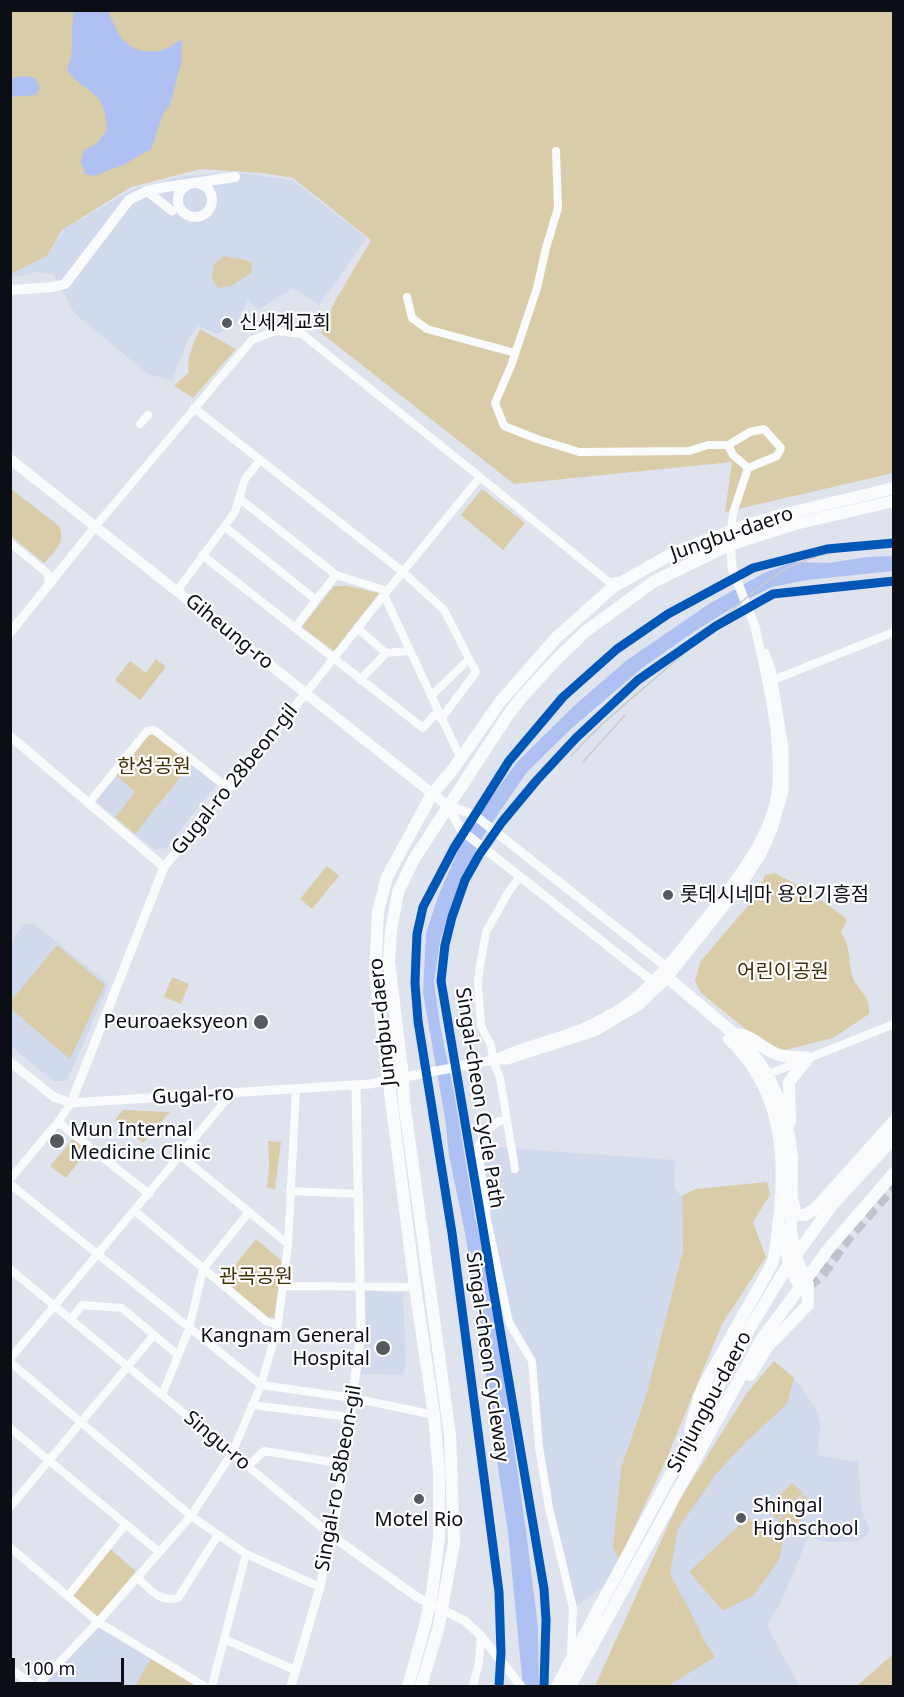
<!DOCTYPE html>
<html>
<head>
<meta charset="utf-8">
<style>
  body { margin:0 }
  #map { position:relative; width:904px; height:1697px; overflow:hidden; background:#dee3ee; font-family:"Noto Sans",sans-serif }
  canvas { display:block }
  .frame { position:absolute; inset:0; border:12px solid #0b0e14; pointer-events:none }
  .scale { position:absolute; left:12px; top:1658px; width:112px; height:27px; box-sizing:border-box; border:3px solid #0b0e14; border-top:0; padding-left:8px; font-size:18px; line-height:21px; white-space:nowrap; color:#0b0e14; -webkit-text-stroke:4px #fff; paint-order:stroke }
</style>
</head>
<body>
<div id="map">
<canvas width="904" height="1697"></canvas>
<div class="frame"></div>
<div class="scale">100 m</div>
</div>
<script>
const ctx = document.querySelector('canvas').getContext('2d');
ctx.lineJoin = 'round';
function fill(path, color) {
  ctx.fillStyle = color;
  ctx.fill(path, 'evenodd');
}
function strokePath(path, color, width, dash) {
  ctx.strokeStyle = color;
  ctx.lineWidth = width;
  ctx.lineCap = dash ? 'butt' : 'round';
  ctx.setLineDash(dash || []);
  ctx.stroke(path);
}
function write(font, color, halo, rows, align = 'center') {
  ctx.font = font + ' "Noto Sans","Noto Sans KR",sans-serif';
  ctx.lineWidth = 4.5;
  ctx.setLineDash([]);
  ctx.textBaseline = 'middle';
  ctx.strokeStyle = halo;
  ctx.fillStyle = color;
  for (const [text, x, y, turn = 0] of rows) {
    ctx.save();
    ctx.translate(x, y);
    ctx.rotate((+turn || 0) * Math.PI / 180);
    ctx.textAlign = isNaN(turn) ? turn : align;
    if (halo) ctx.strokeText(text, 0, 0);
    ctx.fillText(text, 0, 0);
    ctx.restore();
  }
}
fill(new Path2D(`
  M 239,173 L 292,180 L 367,238 L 319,305 L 293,288 L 258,310 L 248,300 L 235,325 L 217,334 L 198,326 L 188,340 L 172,380 L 148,374 L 75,314 L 53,274 L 36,272 L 11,278 L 10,274 L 47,256 L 64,229 L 132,190 L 182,176 Z
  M 192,763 L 216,782 L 216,785 L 166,848 L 155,850 L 135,834 Z
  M 114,774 L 135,792 L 115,817 L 94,800 Z
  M 33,923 L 109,984 L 67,1081 L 53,1081 L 11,1046 L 11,941 L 24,925 Z
  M 478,1146 L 675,1160 L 674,1189 L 682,1196 L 683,1250 L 647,1392 L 621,1468 L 613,1547 L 619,1560 L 606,1585 L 573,1608 L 549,1508 L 532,1361 L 509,1322 L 487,1219 Z
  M 363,1290 L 403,1293 L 406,1366 L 402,1375 L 358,1374 Z
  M 774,1361 L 794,1378 L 815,1407 L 820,1422 L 818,1455 L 858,1462 L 862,1512 L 869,1529 L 868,1533 L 859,1541 L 828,1542 L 808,1537 L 781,1602 L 767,1626 L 799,1686 L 666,1686 L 667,1525 L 747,1393 Z
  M 99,1626 L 197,1686 L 42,1686 Z`), '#d1daed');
fill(new Path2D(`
  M 10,11 L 893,11 L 893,473 L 725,512 L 732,462 L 514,484 L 321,333 L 334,303 L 371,240 L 293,178 L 263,173 L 201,169 L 131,187 L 62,230 L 47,256 L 11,274 Z
  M 224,256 L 246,260 L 252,263 L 251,273 L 231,286 L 218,288 L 212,279 L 214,264 Z
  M 200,329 L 236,349 L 193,398 L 174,386 L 189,372 C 186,357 194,343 200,329 Z
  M 10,488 L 59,526 C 66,542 55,552 44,563 L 11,536 Z
  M 482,489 L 525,523 L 503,550 L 461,515 Z
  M 334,586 L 347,586 L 379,593 L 334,651 L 302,627 Z
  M 156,659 L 166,667 L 140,700 L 115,680 L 130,661 L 146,673 Z
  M 147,733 L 156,733 L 192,763 L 135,834 L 115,817 L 135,792 L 114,774 Z
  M 327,866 L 339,876 L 312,909 L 300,899 Z
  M 775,873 L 810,892 L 847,919 L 841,933 C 851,947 848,960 852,975 C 857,992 871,993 869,1014 L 833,1038 L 785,1050 L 769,1048 L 701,993 L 695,981 L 700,962 L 757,895 L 765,875 Z
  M 57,945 L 105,985 L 70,1059 L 11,1009 L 11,1001 Z
  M 172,977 L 189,984 L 181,1004 L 164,997 Z
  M 123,1110 L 170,1112 L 143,1143 L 115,1120 Z
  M 74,1138 L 88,1149 L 66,1178 L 50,1166 Z
  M 268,1141 L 281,1142 L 275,1189 L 267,1188 L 269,1167 Z
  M 767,1182 L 770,1195 L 753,1222 L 766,1257 L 722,1324 L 666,1460 L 619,1560 L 613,1547 L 621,1468 L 647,1392 L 683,1250 L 682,1196 L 695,1189 Z
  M 256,1239 L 282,1261 L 274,1318 L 268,1317 L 223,1280 Z
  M 774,1361 L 794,1378 L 787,1404 L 747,1441 L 716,1474 L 678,1529 L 670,1573 L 681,1595 L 668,1617 L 682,1595 L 705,1642 L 715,1657 L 668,1686 L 595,1686 L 680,1499 L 747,1393 Z
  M 792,1483 L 803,1493 L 777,1519 L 766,1509 Z
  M 804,1495 L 815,1506 L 789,1532 L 778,1520 Z
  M 748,1517 L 751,1521 L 765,1525 L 783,1541 L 779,1560 L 754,1595 L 723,1611 L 689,1572 Z
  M 109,1548 L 136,1571 L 97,1618 L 72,1596 Z
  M 893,1654 L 893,1686 L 857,1686 Z
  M 152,1657 L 197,1686 L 135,1686 Z`), '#dacca8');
fill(new Path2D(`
  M 72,11 L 108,11 C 116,29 121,47 143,51 C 151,52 158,52 166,49 C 172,46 175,42 182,40 L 181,63 L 170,105 L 164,112 L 151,149 L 123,165 L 94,176 L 85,174 L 81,161 L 84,150 L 96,144 L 107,130 C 106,119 105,106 97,97 C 87,87 75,82 67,70 C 73,55 72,45 72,30 C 72,23 75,18 72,11 Z
  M 24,76 L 35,78 L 40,87 L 36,95 L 11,97 L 11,78 Z
  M 893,556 L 893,571 L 807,580 L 772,587 L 740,603 L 695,631 L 642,668 L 572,728 L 527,772 L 483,836 L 459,883 L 448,915 L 440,942 L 434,982 L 440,1025 L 455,1098 L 475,1218 L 489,1274 L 527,1538 L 538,1628 L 539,1686 L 520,1686 L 522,1677 L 508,1532 L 493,1435 L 487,1380 L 466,1238 L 449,1155 L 445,1118 L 423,993 L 426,933 L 439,894 L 459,849 L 474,822 L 517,762 L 575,705 L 627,660 L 709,604 L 764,573 L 793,562 L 828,563 L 867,557 Z`), '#aec1f2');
strokePath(new Path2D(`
  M 808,1285 L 821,1275 L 848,1237 L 894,1185`), '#bec3cd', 12, [12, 6]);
strokePath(new Path2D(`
  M 556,151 L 558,208 L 546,248 L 537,288 L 511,366 L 495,403 L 504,426 L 537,439 L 579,452 L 689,451 L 708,445 L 728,445
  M 407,297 L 412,318 L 427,329 L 515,353
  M 194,408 L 403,572 L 444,610 L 476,672 L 441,719
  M 140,424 L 148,415
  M 239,498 L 336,575
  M 95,527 L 252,340 L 275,331 L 302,334 L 480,477
  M 225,527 L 316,600 L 295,628
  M 731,531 L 733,513 L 748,468 L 777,456 L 781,448 L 764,429 L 750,432 L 728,445 L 733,455 L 748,468
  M 10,543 L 47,573 L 49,578 L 47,587
  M 202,555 L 423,728 L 438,711
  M 177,591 L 235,512 L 245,479 L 260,460
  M 384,595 L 480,477 L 609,582 L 619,581
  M 316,600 L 336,575 L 387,591
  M 357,628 L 386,653 L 360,680
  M 386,653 L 410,651
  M 768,682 L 894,632
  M 306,693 L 384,595 L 461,759
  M 431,696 L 469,659
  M 89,803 L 147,731 L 154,730 L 229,789
  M 764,1076 L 894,1024
  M 507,1120 L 499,1121 L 490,1128 L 478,1146 L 487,1219 L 509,1322 L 532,1361 L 539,1447 L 549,1508 L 573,1608 L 571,1655
  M 58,1122 L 149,1194
  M 181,1156 L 288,1244
  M 515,1169 L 500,1078 L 493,1060 L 491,1045 L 481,1026 L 478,984 L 480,965 L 486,932 L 509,891 L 520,877
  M 10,1179 L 58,1122 L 71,1103
  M 10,1184 L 261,1385 L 353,1398 L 434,1415
  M 290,1191 L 358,1194
  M 135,1211 L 267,1322 L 278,1325
  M 10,1269 L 332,1536
  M 283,1286 L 415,1287
  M 154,1335 L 178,1355
  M 10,1359 L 232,1093
  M 10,1362 L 191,1516 L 246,1554 L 320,1587
  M 162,1395 L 189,1329 L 203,1269 L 249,1212
  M 252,1405 L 350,1417
  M 10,1428 L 159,1552
  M 248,1466 L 264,1451 L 344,1464
  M 10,1507 L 154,1335 L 122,1308 L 82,1305 L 71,1319
  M 10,1547 L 98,1622 L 204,1686
  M 137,1577 C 151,1590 158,1602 178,1598 L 218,1535
  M 68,1596 L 126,1524
  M 224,1639 L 295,1670
  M 10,1668 L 34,1686
  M 37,1686 L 98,1622 L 191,1516 L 232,1453 L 261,1385 L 278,1325 L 288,1244 L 296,1089
  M 212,1686 L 246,1554
  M 473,1686 L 479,1662 L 481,1636`), '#fafbfc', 8);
strokePath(new Path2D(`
  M 147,191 L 172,211
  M 730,540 L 732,568 L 756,629
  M 10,633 L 95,527
  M 10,736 L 164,867
  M 656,984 L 461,830 L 448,806 L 473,814 L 669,969
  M 495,1060 L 507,1060 L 595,1032 L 639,1006 L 668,978 L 742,885 L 762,854 L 773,830 L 784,791 L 784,748 L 771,669 L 765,653
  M 10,1062 L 54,1097 L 71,1103 L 369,1084 L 493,1060 C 524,1044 560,1039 591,1024 C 605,1017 622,1008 634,998 C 659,977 678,952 698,927 C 729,888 773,837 777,785 C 780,731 766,676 754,623
  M 71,1103 L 164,867 L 306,693
  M 332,1536 L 417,1597 L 465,1621 L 481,1636 L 521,1686
  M 291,1686 L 320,1587 L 328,1547 L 332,1536 L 344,1464 L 361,1332 L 356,1085`), '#fafbfc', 9);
strokePath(new Path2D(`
  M178 200a17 17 0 1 1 34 0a17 17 0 1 1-34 0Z
  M 10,290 L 53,287 L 65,284 L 129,200 L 147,191 L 166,187 L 235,177
  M 10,459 L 448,806`), '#fafbfc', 10);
strokePath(new Path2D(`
  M 408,1686 L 424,1629 L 432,1593 L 439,1537 L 439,1473 L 434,1415 L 415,1287 L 375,975 L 378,912 L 387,877 L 432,794 L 451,772 L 500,702 L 556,638 L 613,587 L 675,552 L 744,526 L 781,515 L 894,488
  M 421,1686 L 438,1630 L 454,1543 L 450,1435 L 404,1101 L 403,1077 L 389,961 L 391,931 L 398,892 L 414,859 L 508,715 L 522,697 L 556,660 L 585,632 L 653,582 L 729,545 L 795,524 L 894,501`), '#fafbfc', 12);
strokePath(new Path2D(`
  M 668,978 L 746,1044 L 767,1074 L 779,1100 L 788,1129 L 792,1158 L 791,1232 L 797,1260 L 808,1285 L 808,1305 L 768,1346 L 750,1375
  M 734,1034 C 755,1035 761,1049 779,1055 C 788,1058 799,1056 808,1058 L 789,1082 L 790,1122
  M 793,1202 L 795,1211 L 798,1215 L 805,1215 L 815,1209 L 894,1121
  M 782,1230 L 790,1269 L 799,1285 L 807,1285
  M 690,1430 L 699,1397 L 705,1383 L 772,1264 C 777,1249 777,1234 779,1218 C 787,1153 780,1087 729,1039
  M 557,1686 L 744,1338 L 785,1270 L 833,1204 L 894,1138
  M 570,1686 L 761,1340 L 830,1247 L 894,1173`), '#fafbfc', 12);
strokePath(new Path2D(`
  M 571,756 C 606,717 650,684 689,649 C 717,625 756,585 788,568 C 821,551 857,548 894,543
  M 583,762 L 625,715`), '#c9cace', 1.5);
strokePath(new Path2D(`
  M 499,1686 L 501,1653 L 499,1592 L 452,1233 L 418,1021 L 415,983 L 416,957 L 417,934 L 423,907 L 454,848 L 509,761 L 563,697 L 617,649 L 668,614 L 753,568 L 827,549 L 894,543
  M 544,1686 L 546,1620 L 544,1589 L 441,981 L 445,945 L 452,917 L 465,880 L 479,855 L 502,822 L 537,780 L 576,738 L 638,680 L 716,626 L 773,594 L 894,581`), '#0057b8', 9);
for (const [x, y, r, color] of [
  [227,323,6,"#555960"],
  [668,895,6,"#555960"],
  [261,1022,8,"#555960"],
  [57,1141,8,"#555960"],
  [383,1348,8,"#555960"],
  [419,1499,6,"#555960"],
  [741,1518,6,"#555960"]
]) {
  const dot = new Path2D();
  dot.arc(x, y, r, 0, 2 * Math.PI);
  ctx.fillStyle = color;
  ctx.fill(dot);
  strokePath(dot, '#fff', 2);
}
write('20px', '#0b0e14', '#fff', [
  ["신세계교회",239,323],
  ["롯데시네마 용인기흥점",680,895],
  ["Peuroaeksyeon",248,1022,"right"],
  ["Mun Internal",70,1130],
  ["Medicine Clinic",70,1153],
  ["Kangnam General",370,1336,"right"],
  ["Hospital",370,1359,"right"],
  ["Shingal",753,1506],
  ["Highschool",753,1529],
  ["Motel Rio",419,1520,"center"]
], 'left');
write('20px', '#0b0e14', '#fff', [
  ["Jungbu-daero",732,534,-19],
  ["Giheung-ro",229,632,39],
  ["Gugal-ro 28beon-gil",235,780,-51],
  ["Jungbu-daero",383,1022,-96],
  ["Gugal-ro",193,1096,-3],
  ["Singal-cheon Cycle Path",479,1098,81],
  ["Singal-cheon Cycleway",487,1357,82],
  ["Sinjungbu-daero",710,1402,-62],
  ["Singu-ro",217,1441,40],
  ["Singal-ro 58beon-gil",339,1478,-80]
]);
write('20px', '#403105', '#fff', [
  ["한성공원",154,767],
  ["어린이공원",783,972],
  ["관곡공원",256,1277]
]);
</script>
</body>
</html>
